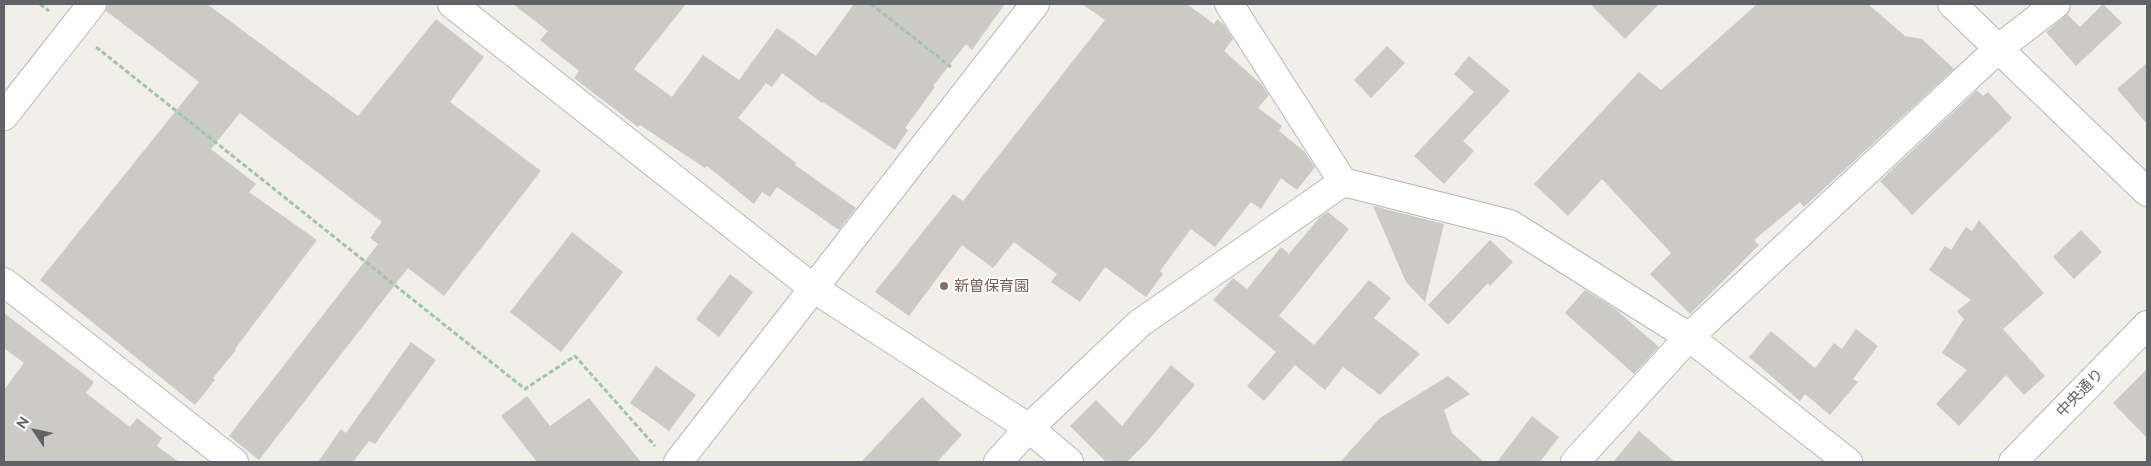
<!DOCTYPE html>
<html>
<head>
<meta charset="utf-8">
<style>
  body { margin:0 }
  #map { position:relative; width:2151px; height:466px; overflow:hidden; background:#f1efe8; font-family:Raleway,sans-serif }
  canvas { display:block }
  .frame { position:absolute; inset:0; border:5px solid #5f6368; pointer-events:none }
  .north { position:absolute; left:10px; top:406px; width:50px; height:50px; -webkit-text-stroke:4px #fff; paint-order:stroke; rotate:304deg; font-size:14px; font-weight:700; line-height:20px; text-align:center; color:#5f6368 }
  .north::after { content:''; display:block; margin:auto; width:18px; height:22px; background:#5f6368; clip-path:polygon(50% 0,100% 100%,50% 72%,0 100%) }
</style>
</head>
<body>
<div id="map">
<canvas width="2151" height="466"></canvas>
<div class="frame"></div>
<div class="north">N</div>
</div>
<script>
const ctx = document.querySelector('canvas').getContext('2d');
ctx.lineJoin = 'round';
function fill(path, color) {
  ctx.fillStyle = color;
  ctx.fill(path, 'evenodd');
}
function strokePath(path, color, width, dash) {
  ctx.strokeStyle = color;
  ctx.lineWidth = width;
  ctx.lineCap = dash ? 'butt' : 'round';
  ctx.setLineDash(dash || []);
  ctx.stroke(path);
}
function write(font, color, halo, rows, align = 'center') {
  ctx.font = font + ' Raleway,"Noto Sans JP",sans-serif';
  ctx.lineWidth = 4;
  ctx.setLineDash([]);
  ctx.textBaseline = 'middle';
  ctx.strokeStyle = halo;
  ctx.fillStyle = color;
  for (const [text, x, y, turn = 0] of rows) {
    ctx.save();
    ctx.translate(x, y);
    ctx.rotate((+turn || 0) * Math.PI / 180);
    ctx.textAlign = isNaN(turn) ? turn : align;
    if (halo) ctx.strokeText(text, 0, 0);
    ctx.fillText(text, 0, 0);
    ctx.restore();
  }
}
fill(new Path2D(`
  M 107,4 L 207,4 L 358,116 L 436,19 L 484,57 L 450,102 L 541,171 L 444,296 L 408,268 L 259,460 L 229,436 L 378,244 L 370,238 L 382,222 L 240,113 L 211,149 L 256,184 L 249,192 L 317,240 L 235,349 L 236,350 L 213,378 L 215,380 L 195,405 L 40,280 L 199,82 L 106,11 Z
  M 513,4 L 686,4 L 634,69 L 672,97 L 703,55 L 739,80 L 777,28 L 816,56 L 854,4 L 1005,4 L 972,50 L 966,44 L 933,86 L 935,87 L 905,128 L 908,130 L 895,150 L 823,102 L 822,103 L 782,73 L 772,87 L 766,83 L 738,118 L 796,163 L 795,165 L 856,208 L 839,230 L 777,187 L 770,197 L 762,192 L 754,204 L 707,166 L 705,168 L 640,125 L 638,127 L 574,78 L 579,71 L 540,40 L 548,31 Z
  M 1082,4 L 1187,4 L 1214,24 L 1217,19 L 1224,25 L 1233,39 L 1224,51 L 1261,84 L 1269,95 L 1258,108 L 1282,126 L 1279,131 L 1304,151 L 1315,167 L 1297,190 L 1281,178 L 1261,209 L 1251,202 L 1215,247 L 1191,229 L 1160,271 L 1163,274 L 1146,297 L 1105,267 L 1080,302 L 1051,282 L 1057,274 L 1014,242 L 993,268 L 962,245 L 909,316 L 875,292 L 953,194 L 963,201 L 1105,20 Z
  M 1590,4 L 1659,4 L 1625,39 Z
  M 1757,4 L 1868,4 L 1905,36 L 1922,39 L 1954,69 L 1804,207 L 1800,202 L 1754,240 L 1759,245 L 1690,314 L 1650,274 L 1671,253 L 1602,179 L 1568,216 L 1534,184 L 1639,72 L 1661,90 Z
  M 2103,4 L 2122,23 L 2076,66 L 2046,32 L 2067,14 L 2080,27 Z
  M 1387,46 L 1405,63 L 1371,98 L 1354,80 Z
  M 1469,56 L 1510,91 L 1463,141 L 1474,151 L 1444,184 L 1414,156 L 1474,92 L 1454,74 Z
  M 2147,63 L 2147,124 L 2117,89 Z
  M 1977,90 L 1983,96 L 1988,92 L 2012,118 L 1912,215 L 1880,181 Z
  M 1373,206 L 1444,224 L 1425,302 L 1406,282 Z
  M 1328,212 L 1349,229 L 1279,316 L 1314,345 L 1369,280 L 1391,298 L 1374,318 L 1420,354 L 1380,395 L 1343,367 L 1325,390 L 1295,365 L 1264,401 L 1247,386 L 1276,352 L 1213,300 L 1233,278 L 1247,289 L 1281,247 L 1289,254 L 1320,217 Z
  M 1979,220 L 2044,293 L 2003,329 L 2045,376 L 2024,395 L 2006,375 L 1959,426 L 1936,404 L 1967,370 L 1942,353 L 1964,319 L 1957,311 L 1971,300 L 1929,270 L 1945,246 L 1951,250 L 1966,227 L 1972,231 Z
  M 2081,230 L 2102,252 L 2074,279 L 2053,257 Z
  M 572,232 L 623,272 L 561,352 L 510,312 Z
  M 1490,240 L 1513,262 L 1490,286 L 1488,283 L 1448,325 L 1428,305 Z
  M 730,274 L 753,292 L 719,337 L 696,319 Z
  M 1585,290 L 1614,308 L 1659,347 L 1634,374 L 1565,313 Z
  M 4,313 L 94,382 L 86,393 L 130,427 L 137,418 L 162,438 L 157,446 L 179,462 L 4,462 L 4,390 L 24,363 L 4,348 Z
  M 1856,329 L 1878,346 L 1853,379 L 1858,382 L 1830,415 L 1805,394 L 1800,401 L 1749,357 L 1771,331 L 1815,368 L 1834,343 L 1842,349 Z
  M 411,342 L 436,360 L 375,444 L 369,441 L 353,462 L 318,462 L 341,429 L 346,433 Z
  M 1171,365 L 1195,385 L 1146,443 L 1127,462 L 1106,462 L 1070,426 L 1096,400 L 1122,426 Z
  M 656,366 L 696,395 L 669,431 L 630,403 Z
  M 2147,369 L 2147,438 L 2113,403 Z
  M 1448,376 L 1470,394 L 1444,410 L 1452,433 L 1484,462 L 1340,462 L 1380,418 Z
  M 527,396 L 550,426 L 589,398 L 641,462 L 537,462 L 501,416 Z
  M 922,397 L 962,435 L 937,462 L 861,462 Z
  M 1532,416 L 1559,437 L 1540,462 L 1497,462 Z
  M 1639,431 L 1675,462 L 1613,462 Z`), '#cccac5');
const minor = new Path2D(`
  M 452,4 L 813,288 L 1029,428 L 1069,462
  M 1229,4 L 1343,182
  M 1952,4 L 2147,192
  M 4,116 L 92,4
  M 4,282 L 234,462
  M 678,462 L 1035,4
  M 998,462 L 1029,428 L 1140,323 L 1343,182 L 1510,224 L 1689,337 L 1848,462
  M 1575,462 L 1689,337 L 1999,48 L 2056,4
  M 2013,462 L 2147,325`);
strokePath(minor, '#b5b8bc', 30);
strokePath(new Path2D(`
  M 40,4 L 49,11
  M 871,4 L 951,67
  M 96,47 L 525,389 L 575,356 L 655,446`), '#9cc7a9', 3, [5, 2.5]);
strokePath(minor, '#fff', 28);
for (const [x, y, r, color] of [
  [944,286,5,"#8d6e63"]
]) {
  const dot = new Path2D();
  dot.arc(x, y, r, 0, 2 * Math.PI);
  ctx.fillStyle = color;
  ctx.fill(dot);
  strokePath(dot, '#fff', 2);
}
write('15px', '#785e54', '#fff', [
  ["新曽保育園",954,286]
], 'left');
write('15px', '#5f6368', '#fff', [
  ["中央通り",2080,393,-46]
]);
</script>
</body>
</html>
